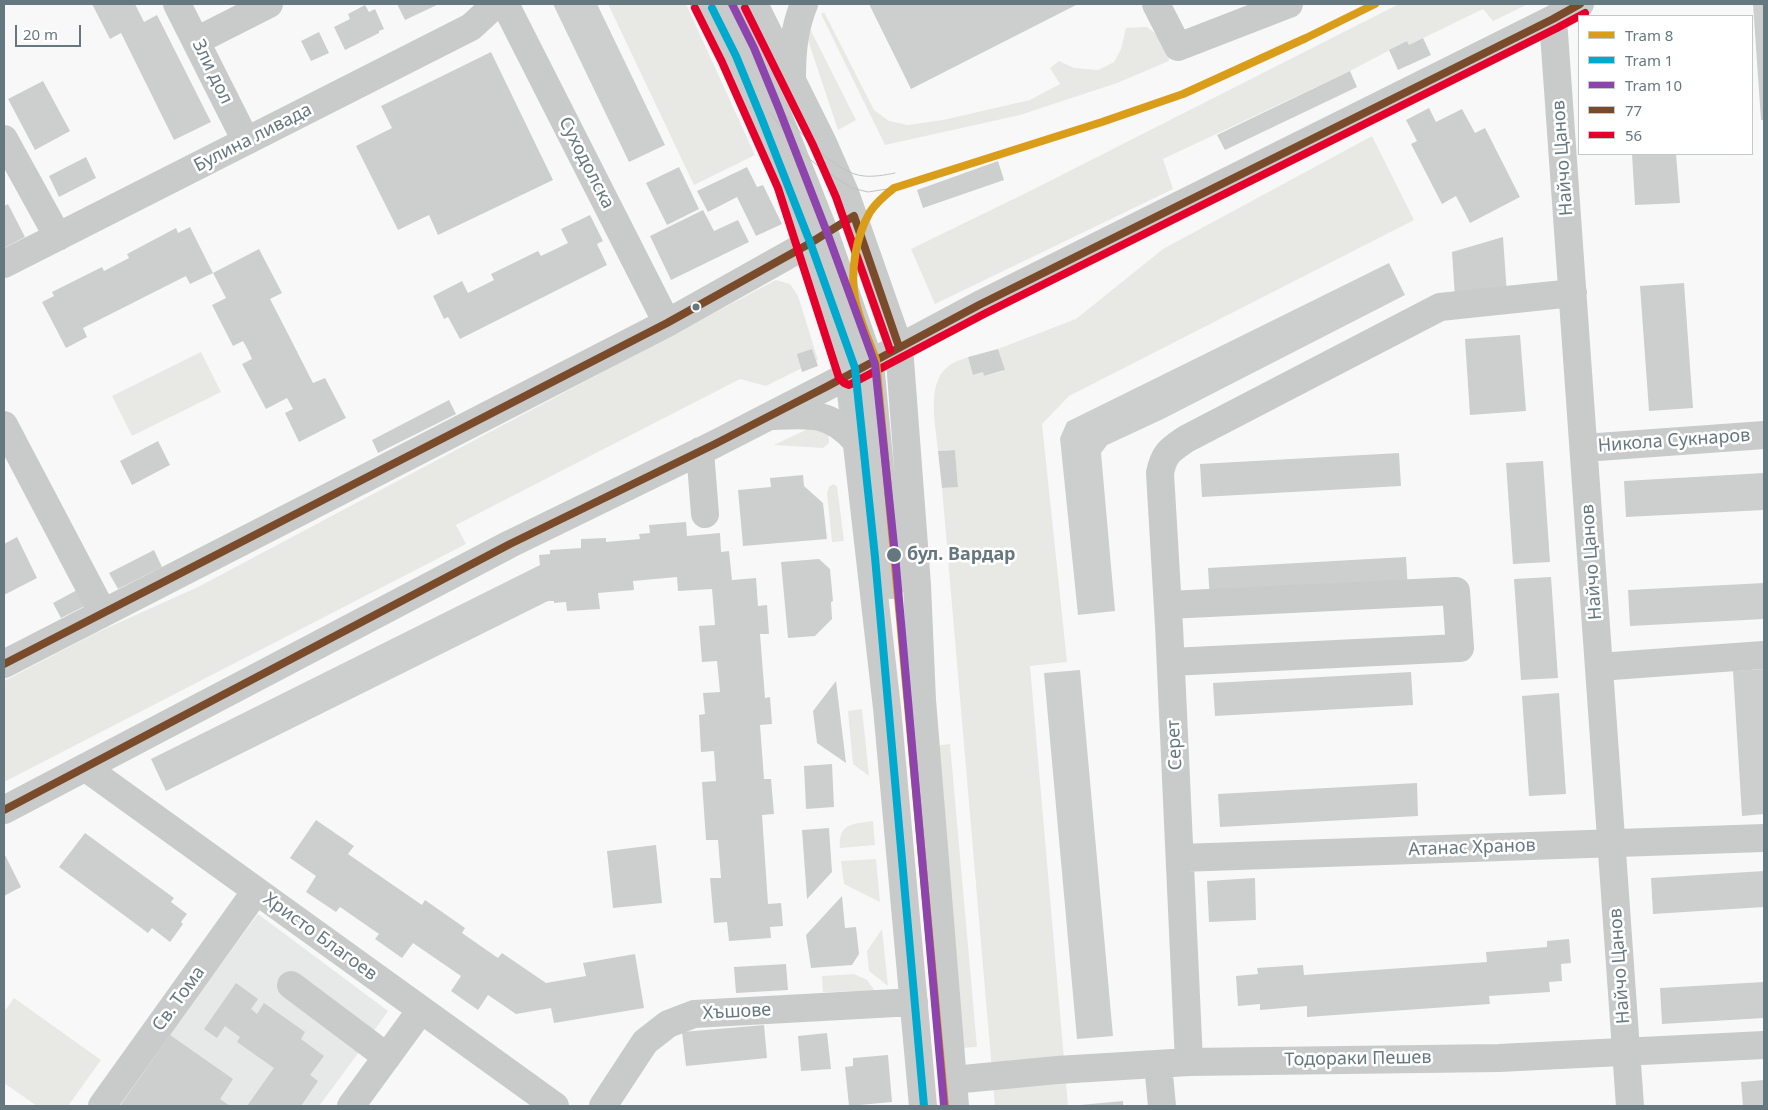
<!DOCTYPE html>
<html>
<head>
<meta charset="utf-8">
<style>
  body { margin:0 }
  #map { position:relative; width:1768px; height:1110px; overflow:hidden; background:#f8f8f8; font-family:"Noto Sans",sans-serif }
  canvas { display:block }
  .frame { position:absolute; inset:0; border:5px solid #66787f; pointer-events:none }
  .legend { position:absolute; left:1578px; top:15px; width:175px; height:140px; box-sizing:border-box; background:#fff; border:1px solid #c2c9cc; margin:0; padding:6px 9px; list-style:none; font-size:15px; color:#66787f }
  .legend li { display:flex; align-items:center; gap:10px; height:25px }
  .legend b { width:25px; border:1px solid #c2c9cc }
  .scale { position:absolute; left:15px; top:25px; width:66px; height:22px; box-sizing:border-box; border:2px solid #66787f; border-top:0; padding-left:6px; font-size:15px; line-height:18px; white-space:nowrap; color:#66787f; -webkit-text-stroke:4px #fff; paint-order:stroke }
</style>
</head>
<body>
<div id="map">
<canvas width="1768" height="1110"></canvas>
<div class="frame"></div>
<ul class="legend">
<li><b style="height:6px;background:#da9d19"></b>Tram 8</li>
<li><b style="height:6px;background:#00a9ce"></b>Tram 1</li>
<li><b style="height:6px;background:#8e44ad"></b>Tram 10</li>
<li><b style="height:6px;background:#7a4b2a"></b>77</li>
<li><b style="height:6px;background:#e4002b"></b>56</li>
</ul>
<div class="scale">20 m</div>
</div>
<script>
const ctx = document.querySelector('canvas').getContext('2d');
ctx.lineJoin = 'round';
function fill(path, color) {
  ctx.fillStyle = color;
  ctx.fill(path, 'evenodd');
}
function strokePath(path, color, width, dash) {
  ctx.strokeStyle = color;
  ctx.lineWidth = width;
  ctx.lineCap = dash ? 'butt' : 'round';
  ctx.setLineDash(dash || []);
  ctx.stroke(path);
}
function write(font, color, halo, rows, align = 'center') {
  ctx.font = font + ' "Noto Sans",sans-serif';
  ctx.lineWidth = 5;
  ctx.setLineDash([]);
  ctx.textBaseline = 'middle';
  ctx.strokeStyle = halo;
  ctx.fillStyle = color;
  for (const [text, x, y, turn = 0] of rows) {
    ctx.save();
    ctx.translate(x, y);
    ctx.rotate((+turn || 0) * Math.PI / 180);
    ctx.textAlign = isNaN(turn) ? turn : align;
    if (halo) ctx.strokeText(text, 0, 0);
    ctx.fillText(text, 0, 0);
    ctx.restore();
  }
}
fill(new Path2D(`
  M 258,914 L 388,1011 L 359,1052 L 319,1106 L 119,1106 L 172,1030 Z`), '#e7e8e8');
fill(new Path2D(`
  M 608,4 L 686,4 L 755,155 L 694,185 Z
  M 1399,4 L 1528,4 L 1493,21 L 1483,9 L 1409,45 L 1407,41 L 1350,71 L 1163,159 L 1173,189 L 935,304 L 911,249 L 1030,191 Z
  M 824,12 L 874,110 L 889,121 L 908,125 L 943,120 L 1030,100 L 1060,84 L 1050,68 L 1059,61 L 1074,68 L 1098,70 L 1114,62 L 1121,49 L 1126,28 L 1147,27 L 1170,44 L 1169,61 L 1117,83 L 1020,115 L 885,145 L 821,14 Z
  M 809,27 L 856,120 L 838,130 L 806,34 Z
  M 1372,136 L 1414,220 L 1069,396 L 1042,424 L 1067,662 L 1030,666 L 1068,1106 L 995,1106 L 942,488 L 958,486 L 955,450 L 938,451 C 936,424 924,379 953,363 C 958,360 964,359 968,357 L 974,375 L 983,372 L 985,376 L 1004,371 L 998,349 L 1076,319 L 1163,249 Z
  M 776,280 L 790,284 L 798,296 L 818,360 L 766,386 L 740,379 L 456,525 L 466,544 L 4,782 L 4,681 L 98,632 L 198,587 Z
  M 201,352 L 221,392 L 132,436 L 112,396 Z
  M 810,428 L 828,428 L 829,443 L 823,448 L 774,445 Z
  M 833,484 L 837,486 L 844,541 L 832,542 L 827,493 L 829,487 Z
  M 862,709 L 869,776 L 853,764 L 848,711 Z
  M 950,744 L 977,1047 L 961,1048 L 934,746 Z
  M 873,821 L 875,845 L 840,848 C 838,823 853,824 873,821 Z
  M 876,859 L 880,902 L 844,884 L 841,861 Z
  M 882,929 L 888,986 L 869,971 L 867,951 Z
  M 854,974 L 867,980 L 875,991 L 823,992 L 822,976 Z
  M 14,998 L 101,1060 L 68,1106 L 37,1106 L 4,1083 L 4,1012 Z`), '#e8e9e5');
fill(new Path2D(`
  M 92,4 L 135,4 L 144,22 L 157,15 L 211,122 L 174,140 L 121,33 L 110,39 Z
  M 397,4 L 439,4 L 405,20 Z
  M 553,4 L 597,4 L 665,145 L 629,162 Z
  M 869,4 L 1078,4 L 911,89 Z
  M 1753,4 L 1764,4 L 1764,120 L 1761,120 Z
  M 365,5 L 369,12 L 375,9 L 384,29 L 379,31 L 379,33 L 345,50 L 334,27 L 350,19 L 348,14 Z
  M 319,32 L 329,53 L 311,61 L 301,41 Z
  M 1423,38 L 1431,55 L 1398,70 L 1389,50 L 1407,41 L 1409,45 Z
  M 491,52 L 553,180 L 438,235 L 429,215 L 398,230 L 356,146 L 392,128 L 381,106 Z
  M 1350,71 L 1357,87 L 1225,150 L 1217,135 Z
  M 43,81 L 70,131 L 35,150 L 8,99 Z
  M 1429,108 L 1436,122 L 1462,109 L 1475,133 L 1485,128 L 1520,197 L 1470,223 L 1456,196 L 1442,204 L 1411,144 L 1417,141 L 1406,120 Z
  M 1632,154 L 1676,154 L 1680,203 L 1635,205 Z
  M 86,157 L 96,178 L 59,197 L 49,176 Z
  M 998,161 L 1004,180 L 923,208 L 917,190 Z
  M 679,167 L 699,209 L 667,225 L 646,183 Z
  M 747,167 L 757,187 L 763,185 L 782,224 L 756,236 L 737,197 L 708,212 L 697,191 Z
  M 8,204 L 25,237 L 4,248 L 4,206 Z
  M 703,210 L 714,231 L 738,220 L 749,242 L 671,280 L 650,236 Z
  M 590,215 L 603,241 L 597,244 L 607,265 L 460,339 L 448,317 L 444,319 L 433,296 L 462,281 L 468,293 L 494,280 L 491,274 L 538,251 L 541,256 L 568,243 L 561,229 Z
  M 190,227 L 213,273 L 190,284 L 186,276 L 83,328 L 87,337 L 66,348 L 42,302 L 54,296 L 52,292 L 102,267 L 104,271 L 129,258 L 127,254 L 176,228 L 178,233 Z
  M 1503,237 L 1507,295 L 1455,298 L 1452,252 Z
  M 259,249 L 282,293 L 270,299 L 286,330 L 313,383 L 325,378 L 346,418 L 299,442 L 285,413 L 293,409 L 287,398 L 266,409 L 242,364 L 252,359 L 248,350 L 243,341 L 233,346 L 212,305 L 226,298 L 213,273 Z
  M 1389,263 L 1405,295 L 1163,419 L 1107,445 L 1101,453 L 1115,611 L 1078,615 L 1060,438 L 1067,422 Z
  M 1684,283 L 1693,408 L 1649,411 L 1640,286 Z
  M 1520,335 L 1526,411 L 1470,415 L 1465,339 Z
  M 812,349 L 818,366 L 802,372 L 797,354 Z
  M 998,349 L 1005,370 L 984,376 L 983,372 L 973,375 L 968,357 Z
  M 449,400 L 456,414 L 378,453 L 372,440 Z
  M 158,441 L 170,465 L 132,485 L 120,461 Z
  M 955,450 L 958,487 L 942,488 L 938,451 Z
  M 1399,453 L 1401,486 L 1202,497 L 1200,464 Z
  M 1543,461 L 1550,562 L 1513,564 L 1506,463 Z
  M 1764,473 L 1764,510 L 1626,517 L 1624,481 Z
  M 803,475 L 804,486 L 823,503 L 827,539 L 743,546 L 738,490 L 771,487 L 770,478 Z
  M 686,522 L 687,536 L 720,533 L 721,552 L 729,551 L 732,580 L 756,578 L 758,606 L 767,605 L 769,634 L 760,634 L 765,698 L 770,697 L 772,724 L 760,725 L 764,779 L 771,779 L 774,814 L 762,815 L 768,904 L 781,903 L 783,926 L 770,927 L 771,938 L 729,941 L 727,922 L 714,923 L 710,878 L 721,878 L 718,840 L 706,840 L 702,782 L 716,781 L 714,751 L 701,752 L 699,715 L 705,714 L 703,693 L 720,692 L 717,661 L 702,662 L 699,626 L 715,625 L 712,589 L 678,591 L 677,577 L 633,581 L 634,590 L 598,593 L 600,609 L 567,611 L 566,602 L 554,603 L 554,601 L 548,601 L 166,791 L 151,759 L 540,565 L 539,555 L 550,554 L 550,550 L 581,548 L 581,539 L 606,538 L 606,542 L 640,539 L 639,534 L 650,533 L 649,525 Z
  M 17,537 L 37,578 L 4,595 L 4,544 Z
  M 154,550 L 162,567 L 118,589 L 109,573 Z
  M 1406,557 L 1408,590 L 1210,602 L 1208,568 Z
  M 819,559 L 830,569 L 833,601 L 831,602 L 832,619 L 815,636 L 788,638 L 781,562 Z
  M 1551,577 L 1558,678 L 1521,680 L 1514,579 Z
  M 1764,583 L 1764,619 L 1630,626 L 1628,590 Z
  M 77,590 L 85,606 L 61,618 L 53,603 Z
  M 1764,669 L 1764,814 L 1742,816 L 1733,671 Z
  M 1080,670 L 1113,1036 L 1077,1039 L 1044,673 Z
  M 1411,672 L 1413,705 L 1215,716 L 1213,683 Z
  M 836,681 L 846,763 L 817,743 L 813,711 Z
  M 1559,693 L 1566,794 L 1529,796 L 1522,696 Z
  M 832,764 L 834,807 L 806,809 L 804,766 Z
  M 1417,783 L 1418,816 L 1220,827 L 1218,794 Z
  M 316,820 L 354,846 L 348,854 L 422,905 L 425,900 L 465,928 L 462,933 L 498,958 L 502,953 L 546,983 L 586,976 L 583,963 L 635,954 L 644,1008 L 554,1023 L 551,1008 L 516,1014 L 488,995 L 478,1010 L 451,991 L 461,976 L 413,943 L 402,958 L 375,939 L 379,934 L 340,907 L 336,912 L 306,892 L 316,876 L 290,858 Z
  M 829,828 L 832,872 L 807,899 L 802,830 Z
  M 85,833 L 174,898 L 171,902 L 187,914 L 181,922 L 183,924 L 170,942 L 152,928 L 148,933 L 59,867 Z
  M 656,845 L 662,903 L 613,908 L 607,851 Z
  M 4,853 L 21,887 L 4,896 Z
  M 1764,871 L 1764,907 L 1653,914 L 1651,878 Z
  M 1255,878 L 1256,920 L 1209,922 L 1207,881 Z
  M 842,896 L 845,928 L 856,927 L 859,954 L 852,965 L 811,968 L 806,935 Z
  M 1569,939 L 1571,963 L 1561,964 L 1562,981 L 1549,982 L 1550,992 L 1489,996 L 1490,1004 L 1307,1017 L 1307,1006 L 1260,1010 L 1260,1004 L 1238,1006 L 1236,976 L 1258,974 L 1257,968 L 1303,965 L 1304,975 L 1487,962 L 1486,952 L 1547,947 L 1547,941 Z
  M 786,964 L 788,990 L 736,993 L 734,967 Z
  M 1764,982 L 1764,1018 L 1662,1024 L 1660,988 Z
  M 236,983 L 258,999 L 251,1009 L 257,1014 L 264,1003 L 305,1032 L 301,1039 L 324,1056 L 310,1075 L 318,1081 L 301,1106 L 247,1106 L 274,1068 L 237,1042 L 240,1037 L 225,1026 L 217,1038 L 204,1029 Z
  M 764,1025 L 767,1058 L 686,1066 L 682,1032 Z
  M 827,1033 L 831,1069 L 801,1071 L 798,1036 Z
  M 170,1035 L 233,1079 L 220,1099 L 230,1106 L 120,1106 Z
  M 888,1055 L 892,1102 L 849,1106 L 845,1067 L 853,1066 L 853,1058 Z
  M 1764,1080 L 1764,1106 L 1743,1106 L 1741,1082 Z
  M 1123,1101 L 1123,1106 L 1080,1106 L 1080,1105 Z`), '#cdcfcf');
strokePath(new Path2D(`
  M 177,4 L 246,141
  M 505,4 L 667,323
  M 704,4 L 731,58 L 787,184 L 798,215 L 849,375 L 887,708 L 923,1106
  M 727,4 L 769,94 L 785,133 L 825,234 L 870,363 L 891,585
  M 754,4 L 822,141 L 845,193 L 899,347 L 917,585 L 922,700 L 955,1106
  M 1156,4 L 1178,47 L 1289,4
  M 1553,19 L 1630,1106
  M 196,41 L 269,4
  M 792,78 C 792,52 794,29 804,4
  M 4,139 L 58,237
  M 4,264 L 471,27 L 496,4
  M 775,416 C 811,414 831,412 856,441
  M 4,425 L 103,613
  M 1584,448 L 1764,435
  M 700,451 L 705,514
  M 1168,605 L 1456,591 L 1460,648 L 1171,662
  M 4,664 L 667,323 L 822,236
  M 1599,667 L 1763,655
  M 86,768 L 555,1106
  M 4,810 L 510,544 L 715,444 L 826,387 L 979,305 L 1553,19 L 1580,4
  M 1180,858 L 1764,838
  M 291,985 L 387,1057
  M 1189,1062 L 1169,626 L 1160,473 C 1164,453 1170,450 1186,439 L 1440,307 L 1573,293
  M 1158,1064 L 1162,1106
  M 953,1080 L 1057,1070 L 1189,1062 L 1499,1058 L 1764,1045
  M 102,1106 L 256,891
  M 351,1106 L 421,1010
  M 603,1106 L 645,1042 L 668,1024 L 694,1014 L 914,1002`), '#c9cbcb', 28);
strokePath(new Path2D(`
  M 783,112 C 800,133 836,174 864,176 C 874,177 885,175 895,173
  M 770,113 L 798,149 L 819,167 L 852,188 L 868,192 L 894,188`), '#bec1c2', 1);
strokePath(new Path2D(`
  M 4,664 L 667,323 L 807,245 L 854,216 L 899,347
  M 4,810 L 510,544 L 715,444 L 826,387 L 979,305 L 1553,19 L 1580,4`), '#7a4b2a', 8);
strokePath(new Path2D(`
  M 695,8 L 722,62 L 778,188 L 839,378 L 844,383 L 849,385 L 984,314 L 1557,28 L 1585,13
  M 745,8 L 813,145 L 836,197 L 890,350`), '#e4002b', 8);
strokePath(new Path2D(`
  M 945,1106 L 876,360 C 869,340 859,320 855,298 C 850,272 856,236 870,212 C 876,203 885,195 894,188 L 1102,122 L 1183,94 L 1306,38 L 1375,4`), '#da9d19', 8);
strokePath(new Path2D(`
  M 712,8 L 736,56 L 761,117 L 810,242 L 855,368 L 875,557 L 924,1106`), '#00a9ce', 8);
strokePath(new Path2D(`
  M 732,4 L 754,48 L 779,109 L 828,235 L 875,364 L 895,555 L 944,1105`), '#8e44ad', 8);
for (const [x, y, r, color] of [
  [696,307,4.5,"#66787f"],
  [894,555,8,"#66787f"]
]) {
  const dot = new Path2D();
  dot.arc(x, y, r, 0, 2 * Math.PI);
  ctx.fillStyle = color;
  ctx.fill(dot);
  strokePath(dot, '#fff', 2);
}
write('18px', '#66787f', '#fff', [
  ["Зли дол",212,72,64],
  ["Булина ливада",253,138,-27],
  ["Найчо Цанов",1563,158,-94],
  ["Суходолска",586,163,63],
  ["Никола Сукнаров",1674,441,-4],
  ["Найчо Цанов",1592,562,-94],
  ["Серет",1175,745,-93],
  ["Атанас Хранов",1472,848,-2],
  ["Христо Благоев",320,937,36],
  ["Найчо Цанов",1620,966,-94],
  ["Св. Тома",179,999,-54],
  ["Хъшове",737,1012,-3],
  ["Тодораки Пешев",1358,1059,-1]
]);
write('bold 18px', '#66787f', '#fff', [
  ["бул. Вардар",907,555]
], 'left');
</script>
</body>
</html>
